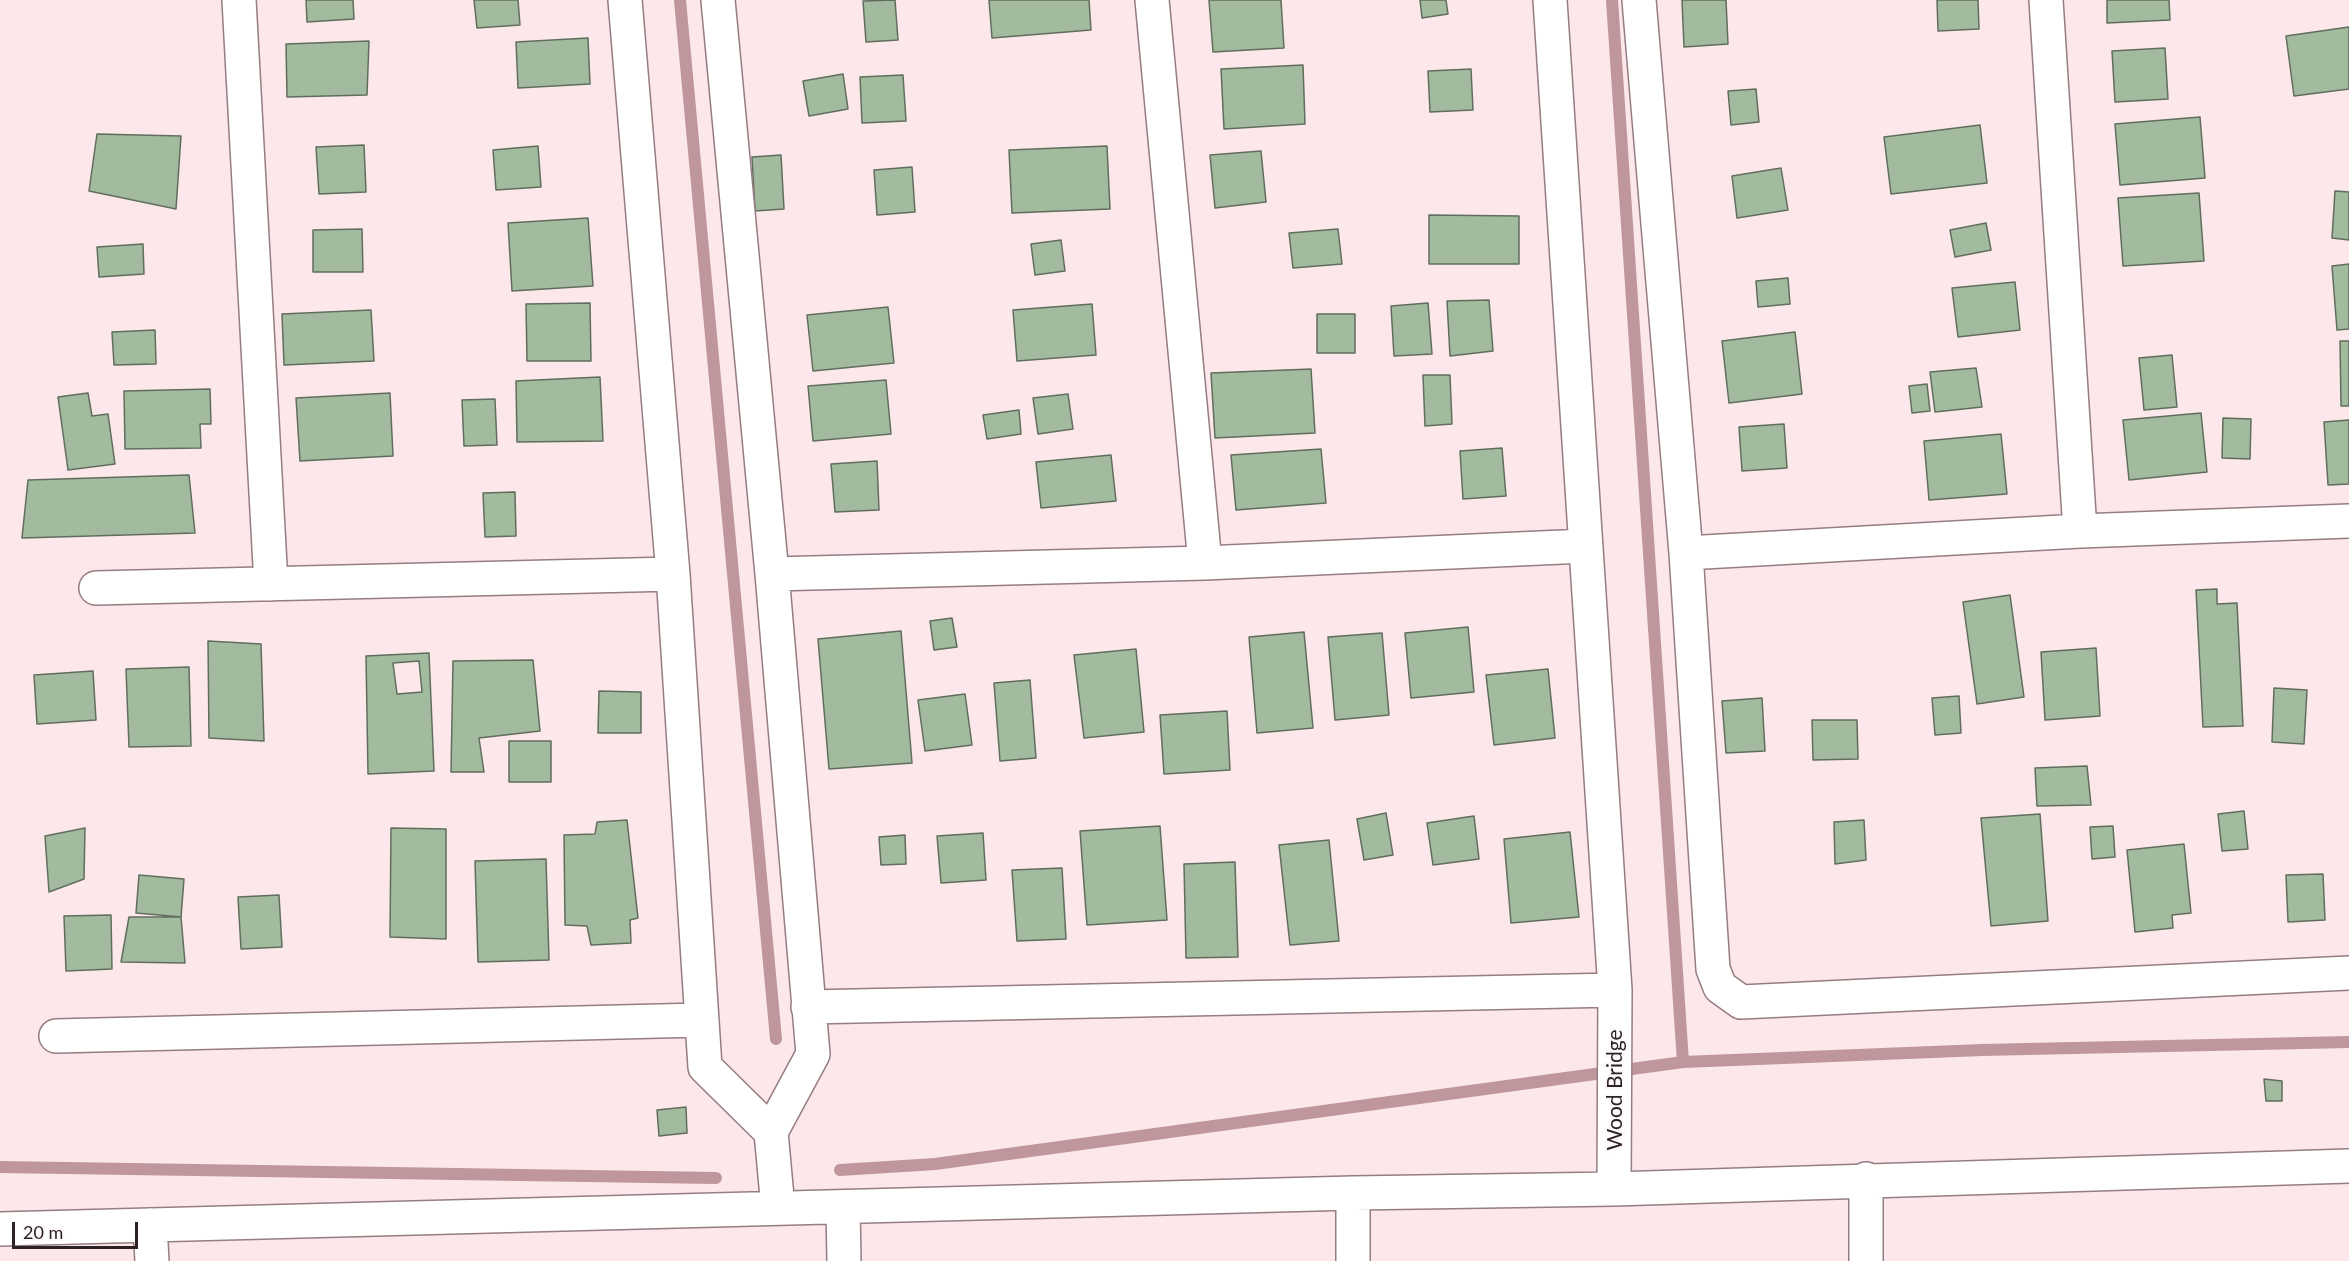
<!DOCTYPE html>
<html>
<head>
<meta charset="utf-8">
<style>
  body { margin:0 }
  #map { position:relative; width:2349px; height:1261px; overflow:hidden; background:#fce7ea; font-family:Lato,sans-serif }
  canvas { display:block }
  .scale { position:absolute; left:12px; top:1222px; width:126px; height:27px; box-sizing:border-box; border:3px solid #2c2224; border-top:0; padding-left:8px; font-size:18px; line-height:21px; white-space:nowrap; color:#2c2224; -webkit-text-stroke:4px #fef9f9; paint-order:stroke }
</style>
</head>
<body>
<div id="map">
<canvas width="2349" height="1261"></canvas>
<div class="scale">20 m</div>
</div>
<script>
const ctx = document.querySelector('canvas').getContext('2d');
ctx.lineJoin = 'round';
function strokePath(path, color, width, dash) {
  ctx.strokeStyle = color;
  ctx.lineWidth = width;
  ctx.lineCap = dash ? 'butt' : 'round';
  ctx.setLineDash(dash || []);
  ctx.stroke(path);
}
function fill(path, color) {
  ctx.fillStyle = color;
  ctx.fill(path, 'evenodd');
}
function write(font, color, halo, rows, align = 'center') {
  ctx.font = font + ' Lato,sans-serif';
  ctx.lineWidth = 5;
  ctx.setLineDash([]);
  ctx.textBaseline = 'middle';
  ctx.strokeStyle = halo;
  ctx.fillStyle = color;
  for (const [text, x, y, turn = 0] of rows) {
    ctx.save();
    ctx.translate(x, y);
    ctx.rotate((+turn || 0) * Math.PI / 180);
    ctx.textAlign = isNaN(turn) ? turn : align;
    if (halo) ctx.strokeText(text, 0, 0);
    ctx.fillText(text, 0, 0);
    ctx.restore();
  }
}
strokePath(new Path2D(`
  M 680,0 L 776,1039
  M 1612,0 L 1683,1062
  M 0,1167 L 716,1178
  M 840,1170 L 935,1164 L 1683,1062 L 1982,1050 L 2349,1042`), '#be969c', 12);
const building = new Path2D(`
  M 306,0 L 353,0 L 354,19 L 307,22 Z
  M 474,0 L 518,0 L 520,25 L 477,28 Z
  M 895,0 L 898,40 L 866,42 L 863,1 Z
  M 989,0 L 1089,0 L 1091,30 L 992,38 Z
  M 1209,0 L 1281,0 L 1284,48 L 1213,52 Z
  M 1420,0 L 1446,0 L 1448,14 L 1422,18 Z
  M 1682,0 L 1726,0 L 1728,44 L 1684,47 Z
  M 1937,0 L 1978,0 L 1979,29 L 1938,31 Z
  M 2107,0 L 2169,0 L 2170,20 L 2107,23 Z
  M 2349,27 L 2349,89 L 2294,96 L 2286,36 Z
  M 588,38 L 590,84 L 518,88 L 516,42 Z
  M 369,41 L 367,95 L 287,97 L 286,44 Z
  M 2165,48 L 2168,99 L 2115,102 L 2112,51 Z
  M 1303,65 L 1305,124 L 1224,129 L 1221,69 Z
  M 1471,69 L 1473,110 L 1430,112 L 1428,71 Z
  M 843,74 L 848,109 L 809,116 L 803,81 Z
  M 903,75 L 906,121 L 862,123 L 860,77 Z
  M 1756,89 L 1759,122 L 1731,125 L 1728,91 Z
  M 2200,117 L 2205,178 L 2120,185 L 2115,124 Z
  M 1980,125 L 1987,183 L 1891,194 L 1884,137 Z
  M 97,134 L 181,136 L 176,209 L 89,191 Z
  M 364,145 L 366,192 L 319,194 L 316,147 Z
  M 538,146 L 541,187 L 496,190 L 493,150 Z
  M 1107,146 L 1110,209 L 1012,213 L 1009,150 Z
  M 1261,151 L 1266,202 L 1215,208 L 1210,155 Z
  M 781,155 L 784,209 L 755,211 L 752,157 Z
  M 912,167 L 915,212 L 877,215 L 874,170 Z
  M 1781,168 L 1788,210 L 1737,218 L 1732,176 Z
  M 2335,191 L 2349,192 L 2349,240 L 2332,238 Z
  M 2199,193 L 2204,261 L 2123,266 L 2118,198 Z
  M 1429,215 L 1519,216 L 1519,264 L 1429,264 Z
  M 588,218 L 593,286 L 512,291 L 508,223 Z
  M 1986,223 L 1991,250 L 1955,257 L 1950,230 Z
  M 362,229 L 363,272 L 313,272 L 313,230 Z
  M 1338,229 L 1342,264 L 1293,268 L 1289,233 Z
  M 1061,240 L 1065,271 L 1035,275 L 1031,244 Z
  M 143,244 L 144,274 L 99,277 L 97,247 Z
  M 2349,264 L 2349,329 L 2337,330 L 2332,266 Z
  M 1788,278 L 1790,304 L 1758,307 L 1756,281 Z
  M 2015,282 L 2020,330 L 1958,337 L 1952,288 Z
  M 1489,300 L 1493,351 L 1450,356 L 1447,301 Z
  M 590,303 L 591,361 L 527,361 L 526,304 Z
  M 1428,303 L 1432,354 L 1394,356 L 1391,306 Z
  M 1092,304 L 1096,355 L 1017,361 L 1013,310 Z
  M 888,307 L 894,363 L 813,371 L 807,315 Z
  M 371,310 L 374,361 L 284,365 L 282,314 Z
  M 1317,314 L 1355,314 L 1355,353 L 1317,353 Z
  M 155,330 L 156,364 L 114,365 L 112,332 Z
  M 1795,332 L 1802,394 L 1729,403 L 1722,341 Z
  M 2340,341 L 2349,341 L 2349,406 L 2341,406 Z
  M 2172,355 L 2177,407 L 2144,410 L 2139,358 Z
  M 1976,368 L 1982,407 L 1935,412 L 1930,372 Z
  M 1311,369 L 1315,433 L 1215,438 L 1211,373 Z
  M 1423,375 L 1450,375 L 1452,424 L 1425,426 Z
  M 600,377 L 603,441 L 517,442 L 516,381 Z
  M 886,380 L 891,434 L 813,441 L 808,386 Z
  M 1927,384 L 1930,411 L 1912,413 L 1909,386 Z
  M 210,389 L 211,424 L 200,424 L 201,448 L 125,449 L 124,391 Z
  M 88,393 L 92,416 L 108,414 L 115,464 L 68,470 L 58,397 Z
  M 390,393 L 393,456 L 300,461 L 296,398 Z
  M 1068,394 L 1073,429 L 1038,434 L 1033,398 Z
  M 495,399 L 497,445 L 464,446 L 462,400 Z
  M 1019,410 L 1021,434 L 987,439 L 983,415 Z
  M 2201,413 L 2207,472 L 2129,480 L 2123,420 Z
  M 2223,418 L 2251,419 L 2250,459 L 2222,458 Z
  M 2349,420 L 2349,484 L 2328,485 L 2324,422 Z
  M 1784,424 L 1787,468 L 1742,471 L 1739,427 Z
  M 2001,434 L 2007,494 L 1929,500 L 1924,441 Z
  M 1502,448 L 1506,496 L 1463,499 L 1460,451 Z
  M 1321,449 L 1326,503 L 1236,510 L 1231,455 Z
  M 1111,455 L 1116,501 L 1041,508 L 1036,462 Z
  M 877,461 L 879,510 L 835,512 L 831,464 Z
  M 189,475 L 195,533 L 22,538 L 28,480 Z
  M 515,492 L 516,536 L 485,537 L 483,493 Z
  M 2217,589 L 2217,604 L 2237,603 L 2243,726 L 2203,727 L 2196,590 Z
  M 2010,595 L 2024,697 L 1977,704 L 1963,602 Z
  M 952,618 L 957,647 L 934,650 L 930,621 Z
  M 1468,627 L 1474,692 L 1411,698 L 1405,633 Z
  M 901,631 L 912,763 L 829,769 L 818,639 Z
  M 1304,632 L 1313,728 L 1257,733 L 1249,637 Z
  M 1382,633 L 1389,715 L 1335,720 L 1328,637 Z
  M 208,641 L 261,644 L 264,741 L 209,738 Z
  M 2096,648 L 2100,716 L 2045,720 L 2041,652 Z
  M 1136,649 L 1144,732 L 1084,738 L 1074,655 Z
  M 429,653 L 434,771 L 368,774 L 366,656 Z
  M 533,660 L 540,731 L 479,738 L 484,772 L 451,772 L 453,661 Z
  M 419,661 L 422,692 L 397,694 L 393,663 Z
  M 189,667 L 191,746 L 129,747 L 126,669 Z
  M 1548,669 L 1555,738 L 1494,745 L 1486,675 Z
  M 93,671 L 96,720 L 37,724 L 34,675 Z
  M 1030,680 L 1036,758 L 1000,761 L 994,683 Z
  M 2274,688 L 2307,690 L 2304,744 L 2272,742 Z
  M 599,691 L 641,692 L 641,733 L 598,733 Z
  M 965,694 L 972,745 L 925,751 L 918,700 Z
  M 1959,696 L 1961,733 L 1935,735 L 1932,698 Z
  M 1762,698 L 1765,751 L 1726,753 L 1722,701 Z
  M 1227,711 L 1230,770 L 1164,774 L 1160,715 Z
  M 1812,720 L 1857,720 L 1858,759 L 1813,760 Z
  M 509,741 L 551,741 L 551,782 L 509,782 Z
  M 2087,766 L 2091,805 L 2037,806 L 2035,768 Z
  M 2244,811 L 2248,849 L 2222,851 L 2218,814 Z
  M 1386,813 L 1393,855 L 1364,860 L 1357,819 Z
  M 2040,814 L 2048,921 L 1991,926 L 1981,818 Z
  M 1474,816 L 1479,859 L 1433,865 L 1427,823 Z
  M 627,820 L 638,918 L 630,920 L 631,943 L 591,945 L 587,926 L 565,925 L 564,835 L 595,834 L 597,822 Z
  M 1864,820 L 1866,860 L 1835,864 L 1834,822 Z
  M 1160,826 L 1167,920 L 1087,925 L 1080,831 Z
  M 2113,826 L 2115,857 L 2092,859 L 2090,827 Z
  M 85,828 L 84,879 L 49,892 L 45,836 Z
  M 391,828 L 446,829 L 446,939 L 390,937 Z
  M 1570,832 L 1579,917 L 1511,923 L 1504,839 Z
  M 983,833 L 986,880 L 941,883 L 937,836 Z
  M 905,835 L 906,864 L 881,865 L 879,837 Z
  M 1329,840 L 1339,941 L 1290,945 L 1279,845 Z
  M 2184,844 L 2191,913 L 2172,915 L 2173,928 L 2135,932 L 2127,850 Z
  M 546,859 L 549,960 L 478,962 L 475,861 Z
  M 1235,862 L 1238,957 L 1186,958 L 1184,864 Z
  M 1062,868 L 1066,939 L 1017,941 L 1012,870 Z
  M 2323,874 L 2325,920 L 2288,922 L 2286,875 Z
  M 139,875 L 184,879 L 181,917 L 136,913 Z
  M 279,895 L 282,947 L 241,949 L 238,897 Z
  M 111,915 L 112,969 L 66,971 L 64,916 Z
  M 129,917 L 181,917 L 185,963 L 121,962 Z
  M 2264,1079 L 2282,1081 L 2282,1101 L 2266,1101 Z
  M 686,1107 L 687,1133 L 659,1136 L 657,1110 Z`);
fill(building, '#a2ba9d');
strokePath(building, '#616e5e', 1.5);
const minor = new Path2D(`
  M 239,0 L 271,584
  M 625,0 L 673,574 L 705,1067 L 771,1132
  M 718,0 L 772,574 L 813,1054 L 771,1132 L 778,1208
  M 1152,0 L 1205,563
  M 1550,0 L 1615,990 L 1614,1189
  M 1639,0 L 1686,553 L 1713,969 L 1720,987 L 1741,1002 L 2349,973
  M 2046,0 L 2080,531
  M 1686,553 L 2080,531 L 2349,521
  M 772,574 L 1205,563 L 1585,546
  M 96,588 L 673,574
  M 808,1007 L 1615,990
  M 56,1036 L 700,1020
  M 1866,1179 L 1866,1261
  M 1353,1193 L 1353,1261
  M 843,1207 L 844,1261
  M 150,1225 L 152,1261
  M 0,1229 L 1353,1193 L 1614,1189 L 2349,1166`);
strokePath(minor, '#957d80', 36);
strokePath(minor, '#fff', 33);
write('21px', '#2c2224', '#fef9f9', [
  ["Wood Bridge",1615,1090,-90]
]);
</script>
</body>
</html>
